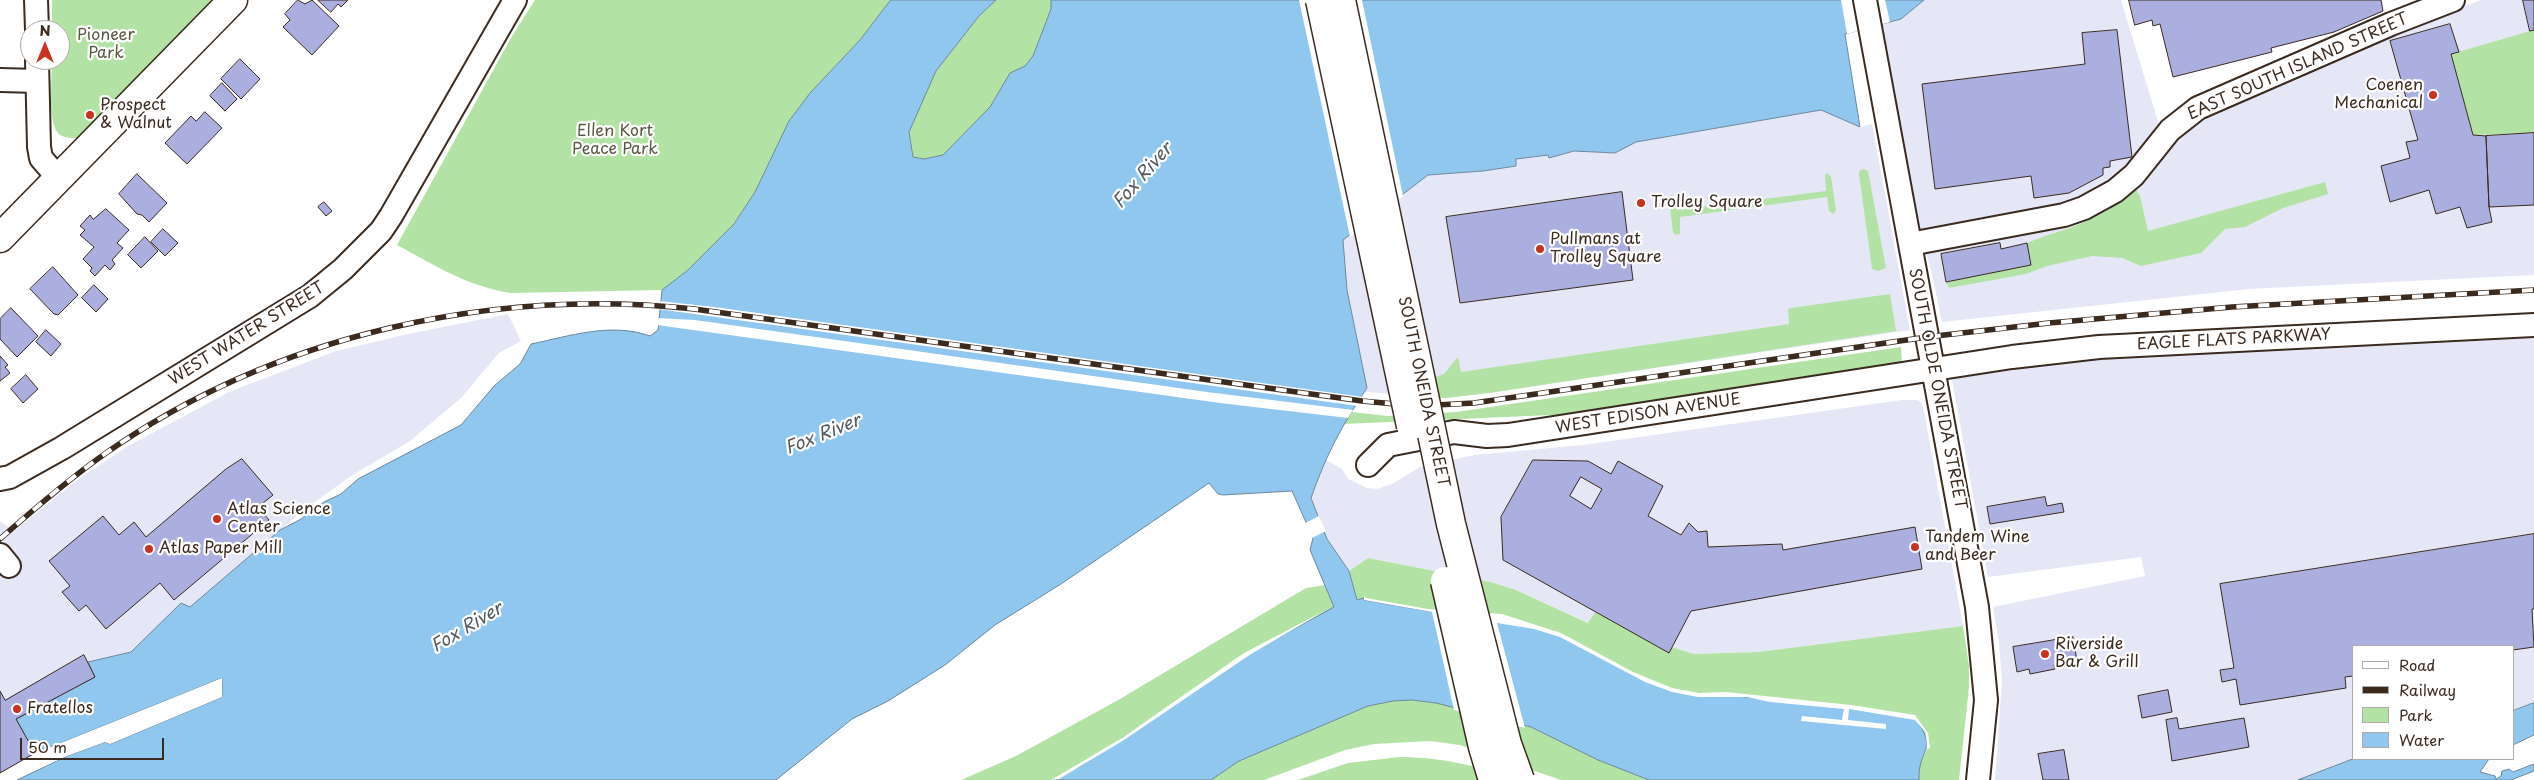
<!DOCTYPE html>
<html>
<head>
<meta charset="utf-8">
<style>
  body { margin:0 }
  #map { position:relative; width:2534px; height:780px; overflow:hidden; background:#fff; font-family:"Playpen Sans",sans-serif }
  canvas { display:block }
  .legend { position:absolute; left:2352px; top:645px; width:162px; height:115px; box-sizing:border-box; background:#fff; border:1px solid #b1aaa5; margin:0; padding:6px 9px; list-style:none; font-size:15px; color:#3b2a1e }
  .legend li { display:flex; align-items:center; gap:10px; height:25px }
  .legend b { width:25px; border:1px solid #b1aaa5 }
  .north { position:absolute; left:20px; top:20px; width:50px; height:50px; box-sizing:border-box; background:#fff; border:1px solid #b1aaa5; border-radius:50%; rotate:0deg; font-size:14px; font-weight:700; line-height:20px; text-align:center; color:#3b2a1e }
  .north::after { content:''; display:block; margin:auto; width:18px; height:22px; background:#c8321e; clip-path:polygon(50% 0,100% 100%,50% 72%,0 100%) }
  .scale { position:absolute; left:20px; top:738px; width:144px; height:22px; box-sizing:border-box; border:2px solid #3b2a1e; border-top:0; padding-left:6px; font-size:15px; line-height:18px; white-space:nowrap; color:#3b2a1e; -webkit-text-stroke:4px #fff; paint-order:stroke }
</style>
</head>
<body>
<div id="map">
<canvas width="2534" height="780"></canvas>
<ul class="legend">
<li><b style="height:6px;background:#fff"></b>Road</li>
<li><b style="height:6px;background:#3b2a1e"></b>Railway</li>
<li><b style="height:14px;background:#b2e3a4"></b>Park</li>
<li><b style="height:14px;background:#8fc7ee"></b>Water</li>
</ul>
<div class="north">N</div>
<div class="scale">50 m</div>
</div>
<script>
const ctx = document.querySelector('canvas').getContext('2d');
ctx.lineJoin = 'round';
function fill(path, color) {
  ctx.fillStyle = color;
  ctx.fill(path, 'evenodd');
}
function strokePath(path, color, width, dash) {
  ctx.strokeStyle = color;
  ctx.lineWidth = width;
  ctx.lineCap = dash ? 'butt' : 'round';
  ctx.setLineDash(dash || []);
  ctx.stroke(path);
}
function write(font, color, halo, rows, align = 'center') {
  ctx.font = font + ' "Playpen Sans",sans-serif';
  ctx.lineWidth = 4.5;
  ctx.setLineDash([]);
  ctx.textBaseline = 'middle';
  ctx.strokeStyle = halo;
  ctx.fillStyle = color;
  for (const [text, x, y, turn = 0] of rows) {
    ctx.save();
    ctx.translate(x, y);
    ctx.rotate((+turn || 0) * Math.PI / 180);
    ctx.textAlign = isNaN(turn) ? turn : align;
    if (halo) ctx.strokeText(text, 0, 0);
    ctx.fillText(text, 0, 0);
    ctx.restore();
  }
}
fill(new Path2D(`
  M 1924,0 L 2121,0 L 2159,125 L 2174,139 L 2202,117 L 2431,18 L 2481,0 L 2534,0 L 2534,275 L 2249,289 L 1942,322 L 1932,274 L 1916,216 L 1882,24 L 1901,19 Z
  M 1821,110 L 1860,127 L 1872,124 L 1910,330 L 1489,393 L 1445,398 L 1365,392 L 1367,388 L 1347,290 L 1343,240 L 1428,175 L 1483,171 L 1516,166 L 1515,159 L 1548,155 L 1549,158 L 1574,151 L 1615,153 L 1636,142 Z
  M 508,314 L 521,341 L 499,353 L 461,398 L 410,441 L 351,476 L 305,509 L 190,607 L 181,604 L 131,652 L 88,662 L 95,677 L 16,719 L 35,753 L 0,773 L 0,521 L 14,531 L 77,480 L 128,446 L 229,392 L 333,352 L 403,335 Z
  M 2534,336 L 2534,703 L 2513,711 L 2513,646 L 2353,646 L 2353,759 L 2298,780 L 1995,780 L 2002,681 L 1999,644 L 1993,607 L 2145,576 L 2141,557 L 1988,577 L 1952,380 L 2000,367 L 2196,353 Z
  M 1902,400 L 1917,400 L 1921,402 L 1924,411 L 1963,626 L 1758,652 L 1694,654 L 1672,647 L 1669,653 L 1596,612 L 1589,623 L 1516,590 L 1491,582 L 1368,558 L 1349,571 L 1327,539 L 1311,498 L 1324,459 L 1342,469 L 1348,479 L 1367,488 L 1377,489 L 1392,484 L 1420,467 L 1474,455 L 1583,445 Z`), '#e6e7f6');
fill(new Path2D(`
  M 52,0 L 216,0 L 77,138 C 69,138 60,138 56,130 C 48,115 52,78 52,60 L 60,60 L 60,30 L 52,30 Z
  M 535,0 L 891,0 L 860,40 L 810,93 L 789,121 L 755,192 L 734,224 L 688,270 L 662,290 L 511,293 C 469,287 434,265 397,245 L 512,36 Z
  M 996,0 L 1051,0 L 1051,9 L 1033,56 L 1025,66 L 1010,73 L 990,107 L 943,155 L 924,159 L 913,157 L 909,132 L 936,71 L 979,16 Z
  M 2534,30 L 2534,133 L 2473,135 L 2451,54 Z
  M 1864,169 L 1868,171 L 1886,268 L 1878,271 L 1872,269 L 1859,174 L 1860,170 Z
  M 1827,173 L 1831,177 L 1836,210 L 1833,214 L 1829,211 L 1827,197 L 1680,217 L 1680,234 L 1675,235 L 1673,232 L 1669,200 L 1672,195 L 1677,199 L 1679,210 L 1826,191 L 1825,175 Z
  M 2325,182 L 2328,194 L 2283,208 L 2245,227 L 2225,229 L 2201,253 L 2141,266 L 2122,258 L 2092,256 L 2047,266 L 2026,274 L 1949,288 L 1946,282 L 2031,265 L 2027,243 C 2045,235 2064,231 2082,223 C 2102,215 2119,203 2136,190 L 2140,196 L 2148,231 Z
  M 1890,294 L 1896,331 L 1489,393 L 1445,398 L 1421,397 L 1425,380 L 1444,374 L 1458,357 L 1461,372 L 1789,324 L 1788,309 L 1791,308 Z
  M 1901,347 L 1902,364 L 1575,414 L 1343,424 L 1351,412 L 1388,416 L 1456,412 Z
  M 1368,558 L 1491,582 L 1516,590 L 1588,623 L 1596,611 L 1669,652 L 1672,647 L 1694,654 L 1758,652 L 1963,626 L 1969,666 L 1969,687 L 1959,780 L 1919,780 L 1918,767 L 1927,749 L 1671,690 L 1428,611 L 1364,599 L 1357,600 L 1349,571 Z
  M 1326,585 L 1334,607 L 1124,740 L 1053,780 L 961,780 L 1016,756 L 1120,699 L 1306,588 Z
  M 1412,700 L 1436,703 L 1531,727 L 1598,760 L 1649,780 L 1561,780 L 1460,745 L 1430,741 L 1374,744 L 1345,750 L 1264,780 L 1211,780 L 1239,761 L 1368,706 L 1393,701 Z
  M 1399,757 C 1444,757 1479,767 1523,780 L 1298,780 L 1348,763 Z`), '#b2e3a4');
const water = new Path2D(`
  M 891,0 L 996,0 L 979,16 L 936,71 L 909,132 L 913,157 L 924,159 L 943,155 L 990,107 L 1010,73 L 1025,66 L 1033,56 L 1051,9 L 1051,0 L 1924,0 L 1901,19 L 1845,34 L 1860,127 L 1821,110 L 1636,142 L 1615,153 L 1574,151 L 1549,158 L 1548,155 L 1516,159 L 1516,166 L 1483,171 L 1428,175 L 1343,240 L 1347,290 L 1367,388 C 1342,425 1326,455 1311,498 L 1327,539 L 1349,571 L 1357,600 L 1364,598 L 1364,600 L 1428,611 L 1501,617 L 1560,635 L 1631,674 L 1671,690 L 1699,696 L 1726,695 L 1851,707 L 1915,717 C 1939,753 1918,747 1919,780 L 1649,780 L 1598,760 L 1531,727 L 1436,703 L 1412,700 L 1393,701 L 1368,706 L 1239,761 L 1211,780 L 1053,780 L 1084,764 L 1246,655 L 1334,607 L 1310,550 L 1313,538 L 1292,491 L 1223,495 L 1218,494 L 1209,483 L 1061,584 L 995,625 L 945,665 L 888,701 L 852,719 L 776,780 L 17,780 L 67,756 L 105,742 L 110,744 L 222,697 L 222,678 L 51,747 L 33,751 L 16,719 L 95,677 L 88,662 L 131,652 L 181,603 L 190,607 L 280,530 L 301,519 L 324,502 L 341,494 L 358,479 L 461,425 L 494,386 L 520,364 L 531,344 C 570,336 611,322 650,336 L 658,330 L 662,290 L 688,270 L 734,224 L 755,192 L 789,121 L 810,93 L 860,40 Z
  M 2534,703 L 2534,735 L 2513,745 L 2513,711 Z
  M 2353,759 L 2489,759 L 2480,772 L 2495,776 L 2496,779 L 2501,776 L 2502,771 L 2509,769 L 2513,772 L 2534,764 L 2534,771 L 2511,780 L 2298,780 Z`);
fill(water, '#8fc7ee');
strokePath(water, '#6d889b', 1);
fill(new Path2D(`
  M 1299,0 L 1362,0 L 1403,196 L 1350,237 Z
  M 1841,0 L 1885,0 L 1890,22 L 1847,34 Z
  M 659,301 L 714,307 L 1363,397 L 1358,406 L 658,309 Z
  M 657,318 L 695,320 L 1207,392 L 1353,410 L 1348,418 L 1220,403 L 657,325 Z
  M 1319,516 L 1326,531 L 1310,539 L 1303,524 Z
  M 1364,596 L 1366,598 L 1428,609 L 1502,614 L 1561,633 L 1633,672 L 1672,688 L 1699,693 L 1726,692 L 1851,705 L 1915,715 L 1928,733 L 1930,748 L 1927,749 L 1926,733 L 1915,720 L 1849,709 L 1848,720 L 1886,724 L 1886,729 L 1801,721 L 1802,716 L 1842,720 L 1844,709 L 1770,702 L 1747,697 L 1698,697 L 1672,692 L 1645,682 L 1560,637 L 1534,629 L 1497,623 L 1525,728 L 1454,710 L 1432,612 L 1364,600 Z
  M 1328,609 L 1251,654 L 1124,740 L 1059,779 L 1051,780 L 1122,738 L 1244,653 Z
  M 222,678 L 222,697 L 110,744 L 105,742 L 67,756 L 14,780 L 66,754 L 104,740 L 110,742 L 219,695 L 220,681 L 52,750 L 34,753 L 33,751 L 51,747 Z`), '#fff');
const building = new Path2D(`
  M 298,0 L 305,4 L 312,0 L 339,26 L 312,55 L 283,27 L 290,20 L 285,14 Z
  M 318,0 L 348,0 L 341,7 L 338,4 L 331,12 Z
  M 2129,0 L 2381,0 L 2383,11 L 2334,32 L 2271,48 L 2272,52 L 2173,77 L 2160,24 L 2153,26 L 2152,20 L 2135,25 Z
  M 2523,0 L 2534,0 L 2534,30 L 2530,31 Z
  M 2450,24 L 2459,52 L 2451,54 L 2473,135 L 2486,136 L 2489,207 L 2492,222 L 2467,228 L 2460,207 L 2436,214 L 2429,190 L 2390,202 L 2381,166 L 2410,158 L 2406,142 L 2418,140 L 2390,41 Z
  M 2117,30 L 2132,157 L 2110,161 L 2110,167 L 2103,168 L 2103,175 L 2069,193 L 2034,198 L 2031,176 L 1935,189 L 1922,84 L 2085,64 L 2082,33 Z
  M 240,59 L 260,79 L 241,99 L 221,79 Z
  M 222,83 L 237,99 L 225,111 L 210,96 Z
  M 205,112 L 222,128 L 187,164 L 165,143 L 191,116 L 196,121 Z
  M 2534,133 L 2534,205 L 2489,207 L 2486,136 Z
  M 137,174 L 167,203 L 149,222 L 142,215 L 137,214 L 119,194 Z
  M 1622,192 L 1633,280 L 1460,303 L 1446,217 Z
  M 324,202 L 332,211 L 326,216 L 318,207 Z
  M 106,209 L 129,230 L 117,243 L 123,248 L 112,260 L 115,264 L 110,270 L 105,265 L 95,276 L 90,271 L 92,268 L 83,259 L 94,247 L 80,235 L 85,230 L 80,226 L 90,215 L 93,219 Z
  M 163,229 L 178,243 L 165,256 L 151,242 Z
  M 145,237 L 158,251 L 141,268 L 128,255 Z
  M 2000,243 L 2001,249 L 2027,243 L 2031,265 L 1946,282 L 1941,254 Z
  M 53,267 L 78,295 L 58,315 L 54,314 L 30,289 Z
  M 94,285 L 108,299 L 96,312 L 82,298 Z
  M 11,308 L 38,336 L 17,357 L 0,339 L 0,319 Z
  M 46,330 L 61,344 L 51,356 L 36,342 Z
  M 0,356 L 8,365 L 5,367 L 10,373 L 0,381 Z
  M 26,375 L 38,389 L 23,403 L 11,389 Z
  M 242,459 L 273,495 L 258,507 L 269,520 L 174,600 L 160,583 L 106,629 L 86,605 L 79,611 L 62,592 L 70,586 L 49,561 L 103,516 L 119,535 L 134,522 L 146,537 L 226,469 Z
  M 1533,460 L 1588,461 L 1611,474 L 1618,461 L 1663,486 L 1648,516 L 1681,535 L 1689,523 L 1698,532 L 1707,531 L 1708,547 L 1782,544 L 1783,550 L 1915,527 L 1922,569 L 1691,611 L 1669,653 L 1503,560 L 1501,517 ZM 1581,477 L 1602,489 L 1591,509 L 1570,496 Z
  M 2045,497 L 2047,506 L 2062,503 L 2064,512 L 1990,524 L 1987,507 Z
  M 2534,534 L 2534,609 L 2532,609 L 2534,647 L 2513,650 L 2513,646 L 2353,646 L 2353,676 L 2345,677 L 2346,688 L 2240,705 L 2236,679 L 2222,682 L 2220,670 L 2234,668 L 2220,584 Z
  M 2073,637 L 2077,661 L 2054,665 L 2055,669 L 2030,674 L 2029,669 L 2017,672 L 2013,647 Z
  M 84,655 L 95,677 L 16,719 L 35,753 L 0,773 L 0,691 L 5,700 Z
  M 2168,690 L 2172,712 L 2142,718 L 2138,696 Z
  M 2177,718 L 2179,729 L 2244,718 L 2249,747 L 2172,761 L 2166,720 Z
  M 2064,750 L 2069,780 L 2043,780 L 2038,754 Z`);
fill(building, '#aaafe0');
strokePath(building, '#3b2a1e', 1);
const minor = new Path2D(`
  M 36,0 L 37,30
  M 1865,0 L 1977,607 L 1986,700 L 1978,780
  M 37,60 L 39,147 L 41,158 L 59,179
  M 0,80 L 37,81
  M 1910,244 L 2064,215 L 2084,208 L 2115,191 L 2134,175 L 2170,130 L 2198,108 L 2391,24 L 2453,0
  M 1368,465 L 1388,445 L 1454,432 L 1487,436 L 1508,435 L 2012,357 L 2099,347 L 2534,325
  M 0,479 L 10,477 L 62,448 L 310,296 L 343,269 L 381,231 L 391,216 L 515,0
  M 0,555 L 9,566`);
const major = new Path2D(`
  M 0,238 L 233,0`);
strokePath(minor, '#3b2a1e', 26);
strokePath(major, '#3b2a1e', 31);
strokePath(minor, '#fff', 22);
strokePath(major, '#fff', 28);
const rail = new Path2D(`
  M 0,539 C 34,509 69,479 106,453 C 275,335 491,287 694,309 L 1362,401 L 1417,406 L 1474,403 L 1927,337 L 2049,323 L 2232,307 L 2534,290`);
strokePath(rail, '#3b2a1e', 5.5);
strokePath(rail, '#fff', 4, [11]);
const majorBridge = new Path2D(`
  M 1320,0 L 1411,426
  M 1341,0 L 1451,524 L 1507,744 L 1520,780
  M 1445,581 L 1483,747 L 1493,780`);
strokePath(majorBridge, '#3b2a1e', 31, []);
strokePath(majorBridge, '#fff', 28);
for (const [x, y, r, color] of [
  [2433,95,5,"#c8321e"],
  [90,115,5,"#c8321e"],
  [1641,203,5,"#c8321e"],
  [1540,249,5,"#c8321e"],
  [217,519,5,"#c8321e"],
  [1915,547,5,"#c8321e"],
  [149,549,5,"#c8321e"],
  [2045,654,5,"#c8321e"],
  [17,709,5,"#c8321e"]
]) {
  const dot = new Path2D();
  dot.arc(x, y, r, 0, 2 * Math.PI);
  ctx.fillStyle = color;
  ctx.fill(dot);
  strokePath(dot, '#fff', 2);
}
write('16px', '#595840', '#fff', [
  ["Pioneer",106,36],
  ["Park",106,54],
  ["Ellen Kort",615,132],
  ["Peace Park",615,150]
]);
write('16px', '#3b2a1e', '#fff', [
  ["EAST SOUTH ISLAND STREET",2298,67,-24],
  ["WEST WATER STREET",247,334,-32],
  ["EAGLE FLATS PARKWAY",2234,340,-3],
  ["SOUTH OLDE ONEIDA STREET",1937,389,79],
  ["SOUTH ONEIDA STREET",1423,392,78],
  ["WEST EDISON AVENUE",1648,414,-9]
]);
write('16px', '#3b2a1e', '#fff', [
  ["Coenen",2423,86,"right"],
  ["Mechanical",2423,104,"right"],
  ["Prospect",100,106],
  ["& Walnut",100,124],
  ["Trolley Square",1651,203],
  ["Pullmans at",1550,240],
  ["Trolley Square",1550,258],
  ["Atlas Science",227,510],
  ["Center",227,528],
  ["Tandem Wine",1925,538],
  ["and Beer",1925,556],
  ["Atlas Paper Mill",159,549],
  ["Riverside",2055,645],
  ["Bar & Grill",2055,663],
  ["Fratellos",27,709]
], 'left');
write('italic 18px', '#54595c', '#fff', [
  ["Fox River",1143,176,-49],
  ["Fox River",823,435,-22],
  ["Fox River",467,628,-31]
]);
</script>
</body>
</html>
